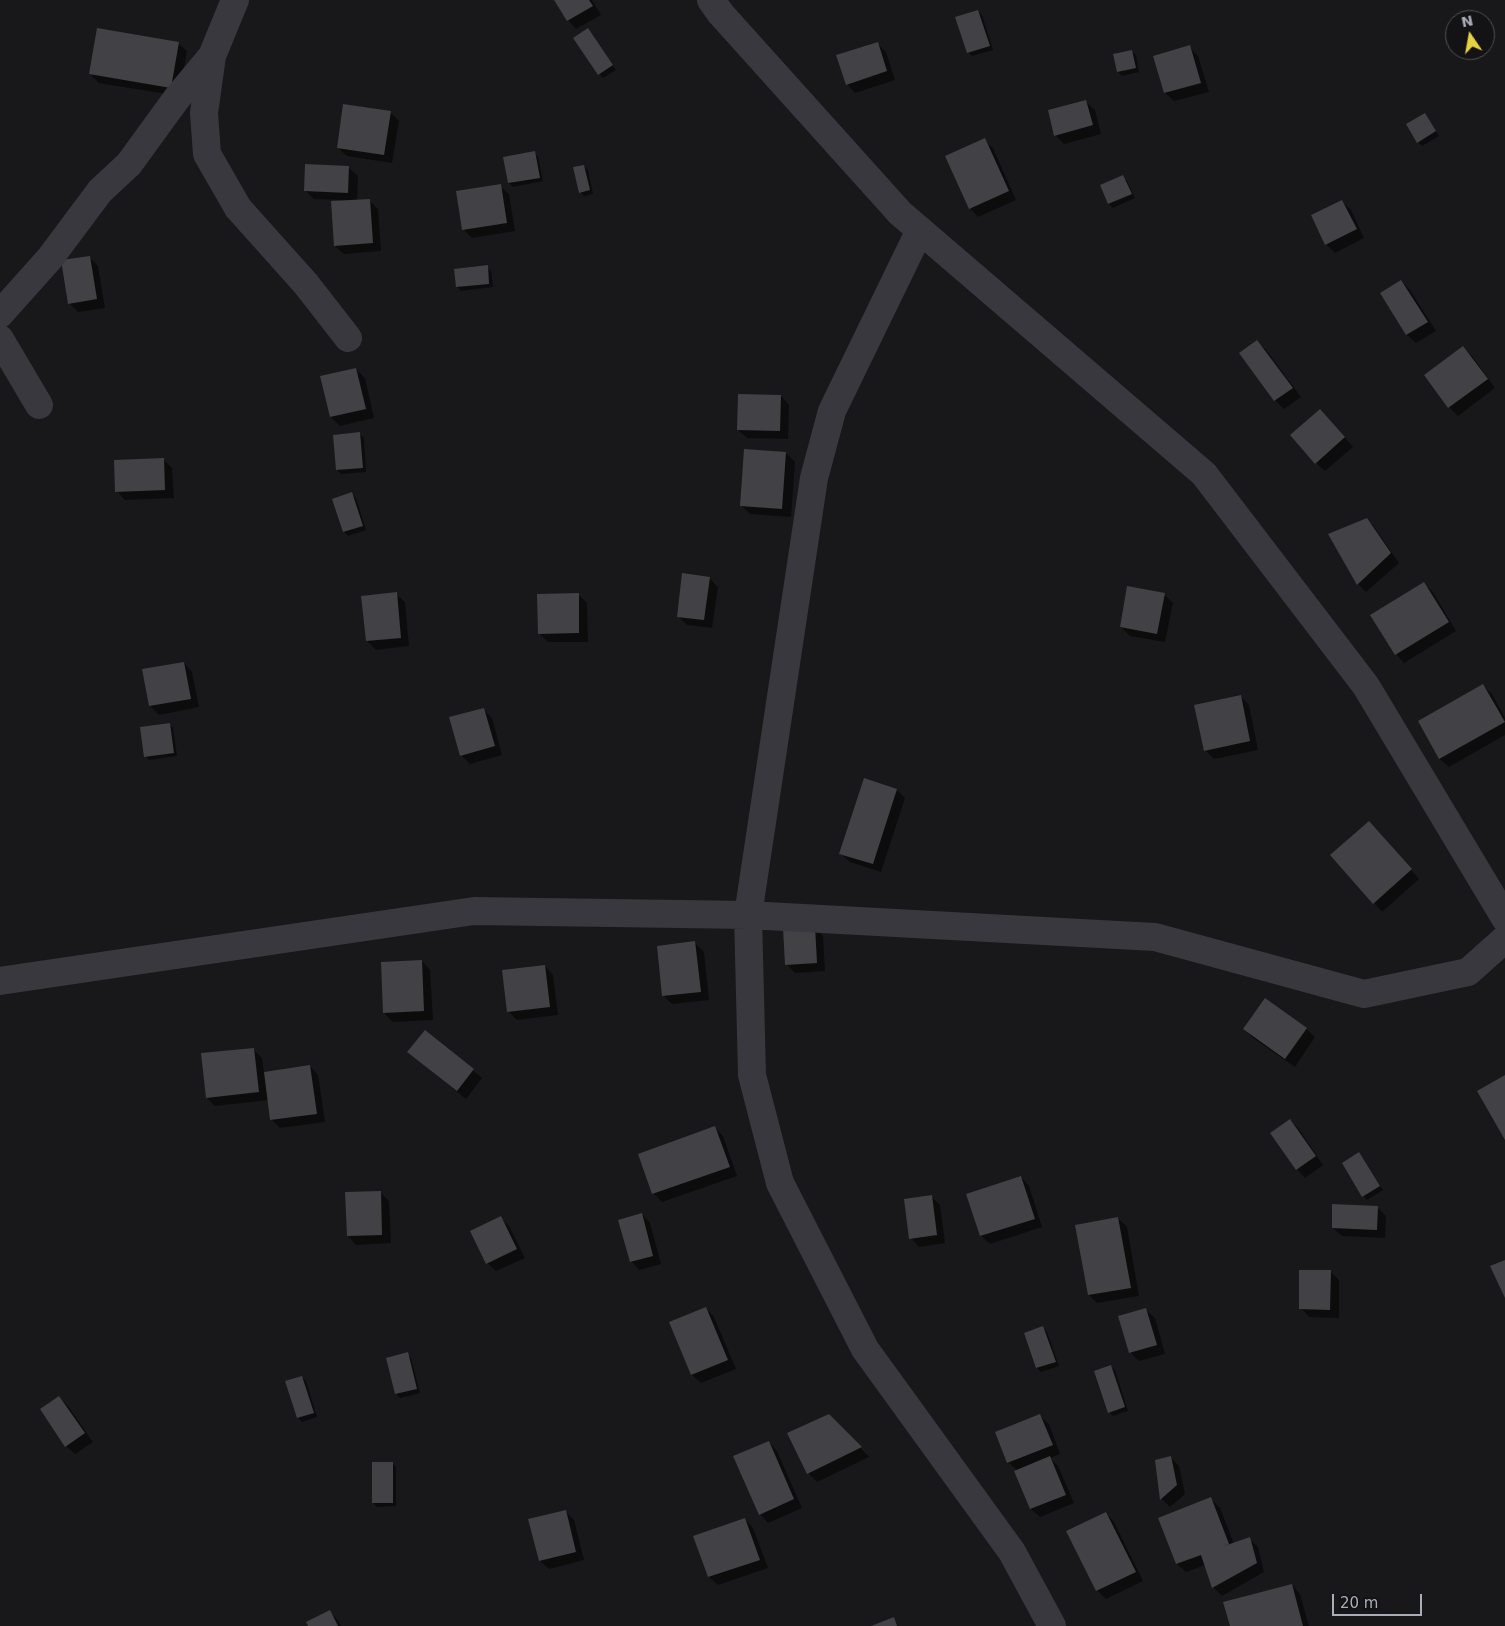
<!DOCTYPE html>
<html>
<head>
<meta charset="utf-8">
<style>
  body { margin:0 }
  #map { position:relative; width:1505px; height:1626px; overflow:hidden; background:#181719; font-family:"DejaVu Sans",sans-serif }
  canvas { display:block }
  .north { position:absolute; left:1445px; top:10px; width:50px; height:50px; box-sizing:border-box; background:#131214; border:1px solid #4f5056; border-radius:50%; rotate:348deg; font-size:14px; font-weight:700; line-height:20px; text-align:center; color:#aaacb8 }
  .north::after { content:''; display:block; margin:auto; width:18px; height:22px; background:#e5d243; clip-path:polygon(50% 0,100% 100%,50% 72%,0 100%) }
  .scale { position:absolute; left:1332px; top:1594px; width:90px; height:22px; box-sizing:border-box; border:2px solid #aaacb8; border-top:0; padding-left:6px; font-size:15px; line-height:18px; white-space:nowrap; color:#aaacb8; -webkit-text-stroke:4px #131214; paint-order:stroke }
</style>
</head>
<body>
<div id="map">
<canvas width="1505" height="1626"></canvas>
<div class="north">N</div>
<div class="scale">20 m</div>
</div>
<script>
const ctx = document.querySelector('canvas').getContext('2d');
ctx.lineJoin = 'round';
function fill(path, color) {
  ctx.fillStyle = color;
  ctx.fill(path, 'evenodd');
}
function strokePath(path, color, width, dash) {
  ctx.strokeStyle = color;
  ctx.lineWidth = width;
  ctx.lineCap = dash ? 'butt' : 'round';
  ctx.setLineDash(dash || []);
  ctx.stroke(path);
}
fill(new Path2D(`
  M 555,0 L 592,0 L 601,15 L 576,29 L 568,20 Z
  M 978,11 L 982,15 L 993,50 L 972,56 L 968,52 Z
  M 588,29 L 616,70 L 603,78 L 599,74 Z
  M 178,43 L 187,51 L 179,96 L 99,83 L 90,74 Z
  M 877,43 L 886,52 L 895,80 L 855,93 L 847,84 Z
  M 1189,47 L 1198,56 L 1209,92 L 1174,101 L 1165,93 L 1155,57 Z
  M 1132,51 L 1136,55 L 1139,72 L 1122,76 L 1118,72 Z
  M 1086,102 L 1095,110 L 1101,134 L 1064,144 L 1055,135 Z
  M 390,112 L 399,121 L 392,163 L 347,156 L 338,148 Z
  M 1424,114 L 1439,136 L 1422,146 L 1418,142 Z
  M 984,140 L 993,148 L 1016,200 L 978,217 L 970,208 Z
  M 534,153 L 538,157 L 543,181 L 513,187 L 509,183 Z
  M 584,166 L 588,170 L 593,194 L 584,196 L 580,192 Z
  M 349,168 L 358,176 L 357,201 L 369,200 L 378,209 L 381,251 L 344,254 L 335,246 L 341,200 L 314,199 L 305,190 Z
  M 1123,177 L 1127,181 L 1135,198 L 1113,208 L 1109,204 L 1101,186 Z
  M 500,186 L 509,194 L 515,231 L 472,238 L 463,229 Z
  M 1342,201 L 1351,210 L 1364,238 L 1335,253 L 1326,244 Z
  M 89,257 L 98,266 L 105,308 L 78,312 L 69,303 Z
  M 487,267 L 491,271 L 493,287 L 461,291 L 457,287 Z
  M 1401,281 L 1410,290 L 1436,331 L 1416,343 L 1407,335 L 1382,293 Z
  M 1257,342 L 1266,350 L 1301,397 L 1284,409 L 1275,400 L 1241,354 Z
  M 1463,348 L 1472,356 L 1495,388 L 1458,416 L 1449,407 Z
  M 356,369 L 365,378 L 374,418 L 340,426 L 331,417 L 322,377 Z
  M 781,396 L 789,405 L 788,439 L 747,438 L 738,430 Z
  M 1329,419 L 1353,447 L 1325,471 L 1316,463 Z
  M 360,434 L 364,438 L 366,472 L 341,474 L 337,470 Z
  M 786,453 L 795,462 L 791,517 L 750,514 L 742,506 Z
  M 164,460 L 172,468 L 174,498 L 125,500 L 117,491 Z
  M 352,494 L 356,498 L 366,530 L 348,536 L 344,532 Z
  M 1367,519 L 1375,528 L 1399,563 L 1366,592 L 1358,584 Z
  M 709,578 L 718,587 L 712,628 L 687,625 L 678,616 Z
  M 1424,584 L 1433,592 L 1456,631 L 1404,663 L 1396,654 Z
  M 396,594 L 405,602 L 409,646 L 376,650 L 367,641 Z
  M 578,594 L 587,603 L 588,642 L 548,642 L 539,633 Z
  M 1164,594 L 1173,603 L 1165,642 L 1130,636 L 1121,627 Z
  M 184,663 L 192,672 L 199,707 L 159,715 L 150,706 Z
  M 1483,686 L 1492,694 L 1505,718 L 1505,735 L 1449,767 L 1440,759 L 1420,721 Z
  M 1240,696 L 1249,705 L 1258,750 L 1214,759 L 1205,750 Z
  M 483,709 L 492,718 L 502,755 L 470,764 L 461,755 Z
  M 169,724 L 173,728 L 177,756 L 149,760 L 145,756 Z
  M 897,790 L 905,798 L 881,872 L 850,862 L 841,854 Z
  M 1378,831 L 1419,879 L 1382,912 L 1374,903 Z
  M 814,928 L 823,936 L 825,971 L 795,973 L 787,964 Z
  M 695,943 L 704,952 L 709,1000 L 672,1004 L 663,995 Z
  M 422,961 L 430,970 L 433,1020 L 393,1022 L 384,1013 Z
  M 545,966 L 553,975 L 558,1015 L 517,1020 L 508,1011 Z
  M 1244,1029 L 1306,1029 L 1315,1037 L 1295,1067 L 1253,1038 Z
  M 425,1031 L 482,1078 L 466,1099 L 409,1052 Z
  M 253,1049 L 262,1058 L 264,1073 L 310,1066 L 318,1075 L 325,1122 L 280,1128 L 272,1120 L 269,1100 L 215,1106 L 207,1098 Z
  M 1290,1120 L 1299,1129 L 1323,1165 L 1305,1178 L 1297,1169 Z
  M 714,1127 L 723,1136 L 737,1176 L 662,1202 L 654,1194 L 639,1155 Z
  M 1359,1154 L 1383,1190 L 1367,1200 L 1363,1196 Z
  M 1021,1177 L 1029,1186 L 1042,1227 L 990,1244 L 981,1236 Z
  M 380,1192 L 389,1201 L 391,1243 L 356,1245 L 348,1236 Z
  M 931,1196 L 940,1205 L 945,1243 L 919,1247 L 911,1238 Z
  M 1377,1207 L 1386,1216 L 1385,1238 L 1342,1236 L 1333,1228 Z
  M 642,1214 L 650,1223 L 661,1264 L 639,1270 L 631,1261 Z
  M 500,1218 L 509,1226 L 525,1258 L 496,1271 L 487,1263 Z
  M 1118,1218 L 1127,1227 L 1139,1296 L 1097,1303 L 1089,1295 Z
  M 1330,1271 L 1339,1280 L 1339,1318 L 1309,1317 L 1301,1308 Z
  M 706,1308 L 714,1317 L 736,1369 L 701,1383 L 692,1375 L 671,1323 Z
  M 1146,1310 L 1155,1318 L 1165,1354 L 1139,1361 L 1130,1352 Z
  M 1043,1328 L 1047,1332 L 1059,1366 L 1041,1372 L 1037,1368 L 1025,1334 Z
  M 407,1354 L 411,1358 L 420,1393 L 400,1398 L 396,1394 Z
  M 1111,1366 L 1115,1370 L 1128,1411 L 1113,1416 L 1109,1412 Z
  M 302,1377 L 306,1381 L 317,1417 L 302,1422 L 298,1418 Z
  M 59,1397 L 68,1406 L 93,1442 L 75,1454 L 66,1446 Z
  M 829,1415 L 869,1457 L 817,1482 L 808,1473 Z
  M 1040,1416 L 1049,1424 L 1060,1454 L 1050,1458 L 1058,1466 L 1074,1503 L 1040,1517 L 1031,1509 L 1016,1472 L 1018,1471 L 1008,1462 Z
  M 769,1442 L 777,1451 L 802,1508 L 768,1523 L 760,1514 Z
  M 1171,1458 L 1179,1466 L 1185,1494 L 1170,1507 L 1162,1499 L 1156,1461 Z
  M 392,1463 L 396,1467 L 396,1506 L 377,1507 L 373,1503 Z
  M 1211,1499 L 1220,1508 L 1234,1544 L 1249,1539 L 1258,1547 L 1264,1572 L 1222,1596 L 1213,1587 L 1205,1565 L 1186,1572 L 1177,1564 Z
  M 565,1511 L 574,1520 L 584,1560 L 549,1569 L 540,1561 Z
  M 1106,1513 L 1114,1522 L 1143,1581 L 1106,1599 L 1097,1590 Z
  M 745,1519 L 753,1528 L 768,1568 L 718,1585 L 709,1577 Z
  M 1292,1585 L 1300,1594 L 1309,1626 L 1231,1626 Z
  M 329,1612 L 338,1620 L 341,1626 L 310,1626 Z`), '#0007');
fill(new Path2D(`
  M 554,0 L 589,0 L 593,6 L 567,21 Z
  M 978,10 L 990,46 L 967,53 L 955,17 Z
  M 97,28 L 179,42 L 171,88 L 89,74 Z
  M 588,28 L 613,65 L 598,75 L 573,38 Z
  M 878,42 L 887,71 L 846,85 L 836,55 Z
  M 1190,45 L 1201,83 L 1164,93 L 1153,56 Z
  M 1132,50 L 1136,68 L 1117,72 L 1113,54 Z
  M 1086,100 L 1093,125 L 1054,136 L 1048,110 Z
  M 343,104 L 391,111 L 384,155 L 337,148 Z
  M 1425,113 L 1436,131 L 1417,143 L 1406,124 Z
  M 985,138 L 1009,191 L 969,209 L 945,156 Z
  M 535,151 L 540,178 L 508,183 L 503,157 Z
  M 305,164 L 349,166 L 348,193 L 304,191 Z
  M 584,165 L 590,190 L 579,193 L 573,167 Z
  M 1123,175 L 1132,194 L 1108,204 L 1100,185 Z
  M 501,184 L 507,223 L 462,230 L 456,191 Z
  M 370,199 L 373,243 L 334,246 L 331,201 Z
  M 1342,200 L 1357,229 L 1325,245 L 1311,215 Z
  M 90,256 L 97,299 L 68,304 L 61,260 Z
  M 488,265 L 489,284 L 456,287 L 454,269 Z
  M 1401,280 L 1428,322 L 1406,335 L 1380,293 Z
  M 1257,340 L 1293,388 L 1274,401 L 1239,353 Z
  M 1463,346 L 1488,379 L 1448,408 L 1424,375 Z
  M 356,368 L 366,409 L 330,417 L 320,376 Z
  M 738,394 L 781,395 L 780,431 L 737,430 Z
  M 1320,409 L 1345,437 L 1315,464 L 1290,435 Z
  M 360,432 L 363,468 L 336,470 L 333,435 Z
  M 744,449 L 786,452 L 782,509 L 740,506 Z
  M 164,458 L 165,490 L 115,492 L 114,460 Z
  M 352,492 L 363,526 L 343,532 L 332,499 Z
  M 1367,518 L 1391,553 L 1357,585 L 1328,534 Z
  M 682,573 L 710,577 L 704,620 L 677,617 Z
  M 1424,582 L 1449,622 L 1395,655 L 1370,615 Z
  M 1127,586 L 1165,593 L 1157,634 L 1120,627 Z
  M 397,592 L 401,638 L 366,641 L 361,596 Z
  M 579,593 L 579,633 L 538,634 L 537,594 Z
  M 184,662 L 191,699 L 149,706 L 142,669 Z
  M 1483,684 L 1505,722 L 1439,759 L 1418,721 Z
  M 1241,695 L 1250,741 L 1204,751 L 1194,705 Z
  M 484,708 L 495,746 L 460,756 L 449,717 Z
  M 170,723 L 174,753 L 144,757 L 140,727 Z
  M 864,778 L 897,789 L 873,864 L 839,854 Z
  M 1369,821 L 1412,869 L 1373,904 L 1330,855 Z
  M 815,926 L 817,963 L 785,965 L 783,928 Z
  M 695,941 L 701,992 L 662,996 L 657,946 Z
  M 422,960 L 424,1011 L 383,1013 L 381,962 Z
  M 545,965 L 550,1007 L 507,1012 L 502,970 Z
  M 1265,998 L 1307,1028 L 1285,1059 L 1243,1029 Z
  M 425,1030 L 474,1069 L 457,1091 L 407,1052 Z
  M 254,1048 L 259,1092 L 206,1098 L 201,1053 Z
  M 310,1065 L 317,1114 L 270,1120 L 264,1072 Z
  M 1505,1075 L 1505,1140 L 1477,1091 Z
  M 1290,1119 L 1316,1156 L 1296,1170 L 1270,1133 Z
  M 715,1126 L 730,1167 L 652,1194 L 638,1154 Z
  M 1359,1152 L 1380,1186 L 1362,1197 L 1342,1163 Z
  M 1021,1176 L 1035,1219 L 980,1236 L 966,1194 Z
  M 381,1191 L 382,1235 L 347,1236 L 345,1192 Z
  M 932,1195 L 937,1235 L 909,1239 L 904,1199 Z
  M 1332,1204 L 1378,1206 L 1377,1230 L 1332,1228 Z
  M 642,1213 L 653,1256 L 630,1262 L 618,1220 Z
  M 501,1216 L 517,1249 L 486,1264 L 470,1231 Z
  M 1118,1217 L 1131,1288 L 1088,1295 L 1075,1225 Z
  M 1505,1260 L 1505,1298 L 1490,1266 Z
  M 1299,1270 L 1331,1270 L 1330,1310 L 1299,1309 Z
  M 706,1307 L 728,1360 L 691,1375 L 669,1322 Z
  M 1146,1308 L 1157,1345 L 1129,1353 L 1118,1316 Z
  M 1043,1326 L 1056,1362 L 1036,1368 L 1024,1333 Z
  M 408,1352 L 417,1389 L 395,1394 L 386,1358 Z
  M 1111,1365 L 1125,1407 L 1108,1413 L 1094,1371 Z
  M 302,1376 L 314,1413 L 297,1418 L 285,1381 Z
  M 59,1396 L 85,1433 L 65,1447 L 40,1409 Z
  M 829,1414 L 862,1447 L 807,1474 L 787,1433 Z
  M 1040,1414 L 1053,1445 L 1007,1463 L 995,1432 Z
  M 769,1441 L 794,1499 L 759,1515 L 733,1456 Z
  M 1050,1456 L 1066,1495 L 1030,1509 L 1014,1471 Z
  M 1171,1456 L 1177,1485 L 1160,1500 L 1155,1460 Z
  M 372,1462 L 393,1462 L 393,1503 L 372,1503 Z
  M 1211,1497 L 1229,1544 L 1221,1547 L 1250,1537 L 1257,1563 L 1212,1588 L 1201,1555 L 1176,1564 L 1158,1518 Z
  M 566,1510 L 576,1552 L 539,1561 L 528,1519 Z
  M 1106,1512 L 1136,1572 L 1096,1591 L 1066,1531 Z
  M 745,1518 L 760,1560 L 708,1577 L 693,1536 Z
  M 1292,1584 L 1303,1626 L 1230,1626 L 1223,1602 Z
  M 330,1610 L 338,1626 L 308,1626 L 306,1622 Z
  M 894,1617 L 897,1626 L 871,1626 Z`), '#424146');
strokePath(new Path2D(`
  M 711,0 L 721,14 L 900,213 L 1204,474 L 1366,686 L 1505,918
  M 212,56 L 204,113 L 207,154 L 238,208 L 306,284 L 348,338
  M 920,230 L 832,411 L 814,478 L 748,915 L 752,1075 L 780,1183 L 865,1349 L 1012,1552 L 1052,1626
  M 0,314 L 50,258 L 100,191 L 129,164 L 177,98 L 212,56 L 235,0
  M 0,339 L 39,405
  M 0,981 L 474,911 L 748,915 L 1155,937 L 1364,994 L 1468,972 L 1505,939`), '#39383e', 28);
</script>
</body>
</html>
